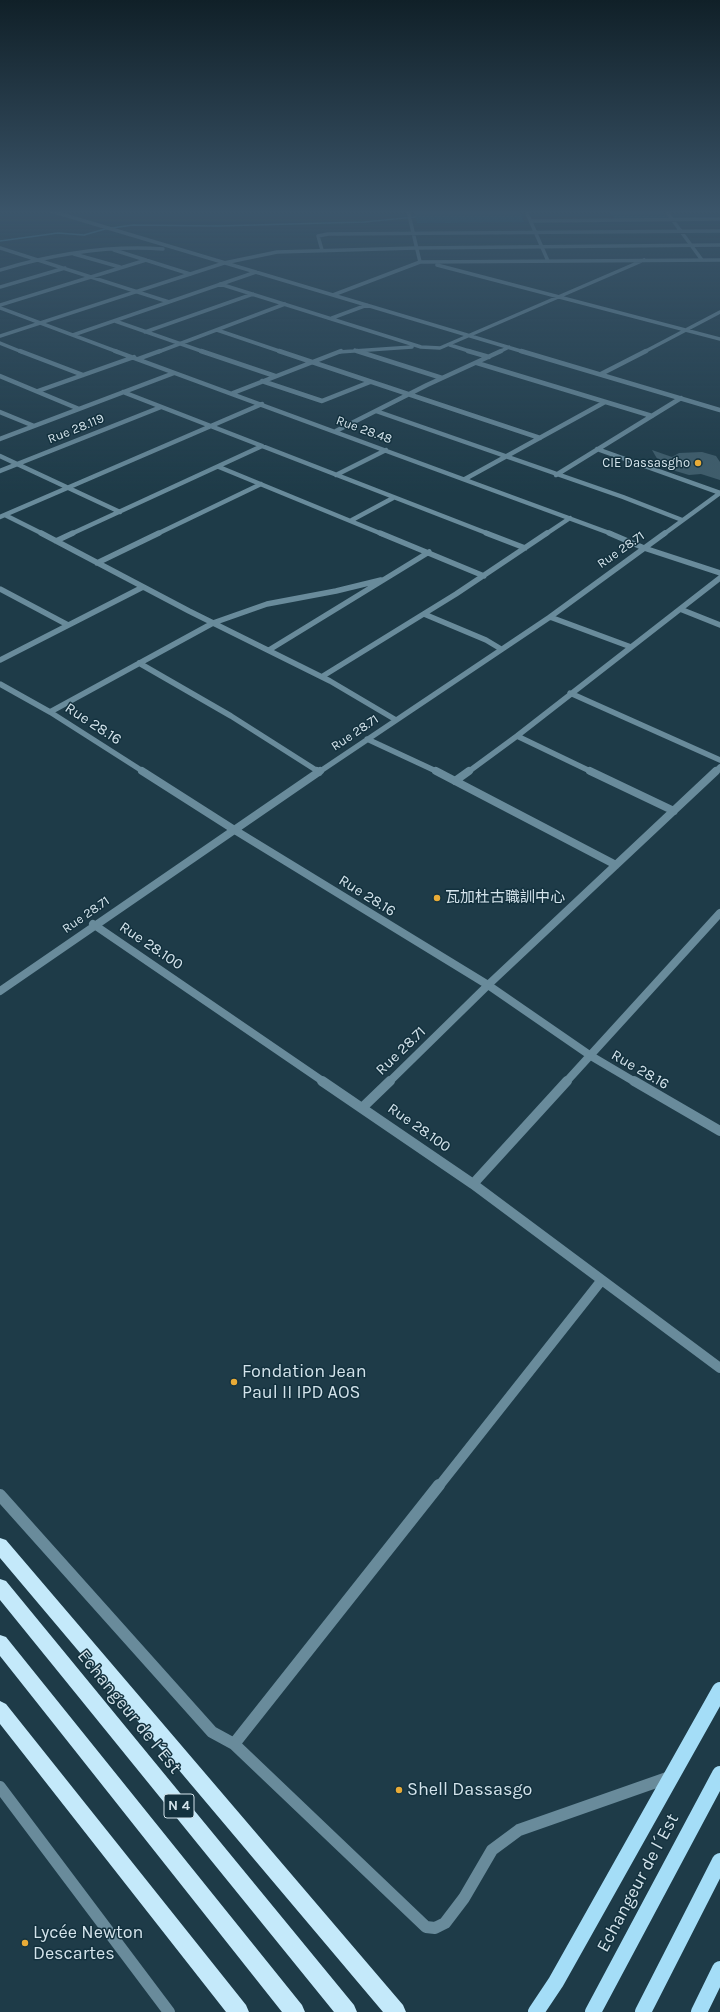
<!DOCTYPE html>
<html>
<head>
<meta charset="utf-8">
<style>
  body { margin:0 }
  canvas { display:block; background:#1e3b48 }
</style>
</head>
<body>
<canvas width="720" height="2012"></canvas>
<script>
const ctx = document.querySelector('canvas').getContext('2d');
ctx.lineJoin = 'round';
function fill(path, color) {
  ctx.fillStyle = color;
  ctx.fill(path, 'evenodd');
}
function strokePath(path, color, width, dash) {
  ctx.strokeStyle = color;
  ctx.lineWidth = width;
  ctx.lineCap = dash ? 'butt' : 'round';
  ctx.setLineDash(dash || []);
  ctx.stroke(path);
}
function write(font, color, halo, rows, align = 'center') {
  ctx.font = font + ' Karla,"Noto Sans SC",sans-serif';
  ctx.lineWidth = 3;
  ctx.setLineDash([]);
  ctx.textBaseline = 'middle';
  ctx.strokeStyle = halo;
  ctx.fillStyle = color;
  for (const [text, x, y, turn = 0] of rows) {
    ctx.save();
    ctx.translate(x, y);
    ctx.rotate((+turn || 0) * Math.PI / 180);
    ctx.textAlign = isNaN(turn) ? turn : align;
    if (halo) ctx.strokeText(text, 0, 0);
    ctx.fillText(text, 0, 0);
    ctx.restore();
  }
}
fill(new Path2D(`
  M 414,211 L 520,211 L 524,222 L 417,223 Z
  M 609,211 L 663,211 L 670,220 L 617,221 Z`), '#085b78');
strokePath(new Path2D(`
  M 0,241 L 58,233 L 84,235 L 105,229 L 133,225 L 218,226 L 364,222 L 415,217`), '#4c98b3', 1.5);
fill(new Path2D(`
  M 652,450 L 672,457 L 679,453 L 702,452 L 716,456 L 720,462 L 720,480 L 701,474 L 689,475 L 662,467 Z`), '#3f5d6b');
strokePath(new Path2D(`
  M 51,211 L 524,352
  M 408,211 L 420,262
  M 526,211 L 548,261
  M 666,211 L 702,260
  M 531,221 L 720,219
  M 0,248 L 169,302
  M 114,250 L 190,274
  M 322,250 L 318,236 L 328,234 L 720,231
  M 74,254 L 120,267
  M 437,265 L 720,339
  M 0,270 C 54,254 107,245 163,249
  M 220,284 L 421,347 L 440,348 L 644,260
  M 0,287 L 65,268
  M 333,295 L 420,262 L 720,260
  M 0,305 L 146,260
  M 0,308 L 118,352
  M 332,318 L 367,305
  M 115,321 L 204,352
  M 217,330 L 282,352
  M 145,332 L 253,294
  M 73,335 L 256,272
  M 0,343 L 22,352
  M 450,345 L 472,352
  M 355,350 L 360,352
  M 158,352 L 285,304
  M 339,352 L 412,347
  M 499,352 L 509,347
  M 644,352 L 720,312`), '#698b9b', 3.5);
strokePath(new Path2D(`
  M 20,351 L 83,375
  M 115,351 L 612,534
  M 201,351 L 275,376
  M 279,351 L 540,438
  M 357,351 L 442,378
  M 468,351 L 489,357
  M 521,351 L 720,410
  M 138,359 L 160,351
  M 477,363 L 652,416
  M 601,374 L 646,351
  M 0,376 L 79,409
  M 262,381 L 322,401 L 370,382
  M 38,391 L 134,357
  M 123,392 L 489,534
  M 233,393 L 341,351
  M 376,411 L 623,497 L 682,520
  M 0,412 L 34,426
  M 336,431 L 427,385 L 501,351
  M 0,439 L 174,373
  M 597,449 L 720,493
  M 0,456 L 120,512
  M 219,467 L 382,534
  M 0,471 L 161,407
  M 336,475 L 386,450
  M 556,475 L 681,398
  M 465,479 L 605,402
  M 5,515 L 43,534
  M 0,517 L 262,404
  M 352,520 L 393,498
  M 71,534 L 262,446
  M 157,534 L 261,484
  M 546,534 L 570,518
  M 664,534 L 720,493`), '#698b9b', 4.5);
strokePath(new Path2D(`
  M 41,533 L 189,611 L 330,681 L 396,720
  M 380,533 L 484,576
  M 486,533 L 525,548
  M 609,533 L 644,548 L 720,573
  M 56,541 L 73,533
  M 97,563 L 159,533
  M 0,589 L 68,625
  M 680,609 L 720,625
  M 424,614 L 486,640 L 501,649
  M 550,617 L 631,647
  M 269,650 L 429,552
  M 0,660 L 143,587
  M 139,663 L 231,716 L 319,772
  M 323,676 L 456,594 L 547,533
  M 0,684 L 50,712 L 144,772
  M 570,693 L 720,760
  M 50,712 L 213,623 L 267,604 L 336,591 L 381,580
  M 517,736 L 592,772
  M 367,739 L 438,772
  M 319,772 L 550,617 L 665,533
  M 468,772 L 517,736 L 720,578
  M 715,772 L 720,767`), '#698b9b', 5.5);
strokePath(new Path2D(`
  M 142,771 L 233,829 L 488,985 L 591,1056 L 635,1082
  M 317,771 L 319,772
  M 436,771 L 616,865
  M 590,771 L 674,811
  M 455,781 L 469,771
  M 93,924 L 324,1082
  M 0,991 L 320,771
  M 389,1082 L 488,985 L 716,771
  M 566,1082 L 720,913`), '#698b9b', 8);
strokePath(new Path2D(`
  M 322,1081 L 473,1184 L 720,1368
  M 634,1081 L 720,1131
  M 363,1107 L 390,1081
  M 473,1184 L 567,1081
  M 439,1486 L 601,1281`), '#698b9b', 10);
strokePath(new Path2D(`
  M 0,1495 L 212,1732 L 234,1744 L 426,1927 L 435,1928 L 445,1923 L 464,1898 L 492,1850 L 519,1830 L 670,1777
  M 234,1744 L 439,1485
  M 0,1787 L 169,2012`), '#698b9b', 12);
strokePath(new Path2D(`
  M 0,336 L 224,263 L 277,252 L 415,248 L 720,245`), '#698b9b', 3.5);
strokePath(new Path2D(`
  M 536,2012 L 556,1982 L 720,1690
  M 593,2012 L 720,1774
  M 643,2012 L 720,1861
  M 699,2012 L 720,1969`), '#a4ddf7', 16);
fill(new Path2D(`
  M 0,1538 L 6,1540 L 403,2005 L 406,2012 L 383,2012 L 0,1558 Z
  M 0,1579 L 6,1581 L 354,2005 L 357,2012 L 334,2012 L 0,1600 Z
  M 0,1635 L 6,1637 L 302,2005 L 305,2012 L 282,2012 L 0,1656 Z
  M 0,1701 L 6,1704 L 246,2005 L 249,2012 L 226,2012 L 0,1724 Z`), '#c4e9fa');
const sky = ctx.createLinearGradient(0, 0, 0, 493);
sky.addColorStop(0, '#102028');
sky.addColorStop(0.43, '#3b556a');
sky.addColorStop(1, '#3b556a00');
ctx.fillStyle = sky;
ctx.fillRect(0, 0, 720, 493);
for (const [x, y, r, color] of [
  [698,463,4,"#e8ab37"],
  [437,898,4,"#e8ab37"],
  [234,1382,4,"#e8ab37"],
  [399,1790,4,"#e8ab37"],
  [25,1943,4,"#e8ab37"]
]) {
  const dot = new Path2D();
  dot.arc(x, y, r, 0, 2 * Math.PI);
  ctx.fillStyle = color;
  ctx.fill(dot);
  strokePath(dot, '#13313e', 1.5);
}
write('13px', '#d3e3eb', '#13313e', [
  ["Rue 28.119",76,429,-22],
  ["Rue 28.48",364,430,20],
  ["Rue 28.71",621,550,-35],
  ["Rue 28.71",355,733,-34],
  ["Rue 28.71",86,915,-35]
]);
write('13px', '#d3e3eb', '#13313e', [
  ["CIE Dassasgho",690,463]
], 'right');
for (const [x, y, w] of [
  [179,1806,30]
]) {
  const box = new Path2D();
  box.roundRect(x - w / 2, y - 12, w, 24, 3);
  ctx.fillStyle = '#13313e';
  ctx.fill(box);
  strokePath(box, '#d3e3eb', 1);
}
write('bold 14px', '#d3e3eb', null, [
  ["N 4",179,1806]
]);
write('15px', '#d3e3eb', '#13313e', [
  ["Rue 28.16",93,724,33],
  ["Rue 28.16",367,896,32],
  ["Rue 28.100",151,946,34],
  ["Rue 28.71",401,1051,-44],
  ["Rue 28.16",640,1070,30],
  ["Rue 28.100",419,1128,35]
]);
write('15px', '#d3e3eb', '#13313e', [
  ["瓦加杜古職訓中心",445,898]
], 'left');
write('18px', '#d3e3eb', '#13313e', [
  ["Fondation Jean",242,1372],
  ["Paul II IPD AOS",242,1393],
  ["Shell Dassasgo",407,1790],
  ["Lycée Newton",33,1933],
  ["Descartes",33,1954]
], 'left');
write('18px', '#d3e3eb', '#13313e', [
  ["Echangeur de l´Est",129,1712,51],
  ["Echangeur de l´Est",638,1883,-62]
]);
</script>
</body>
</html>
